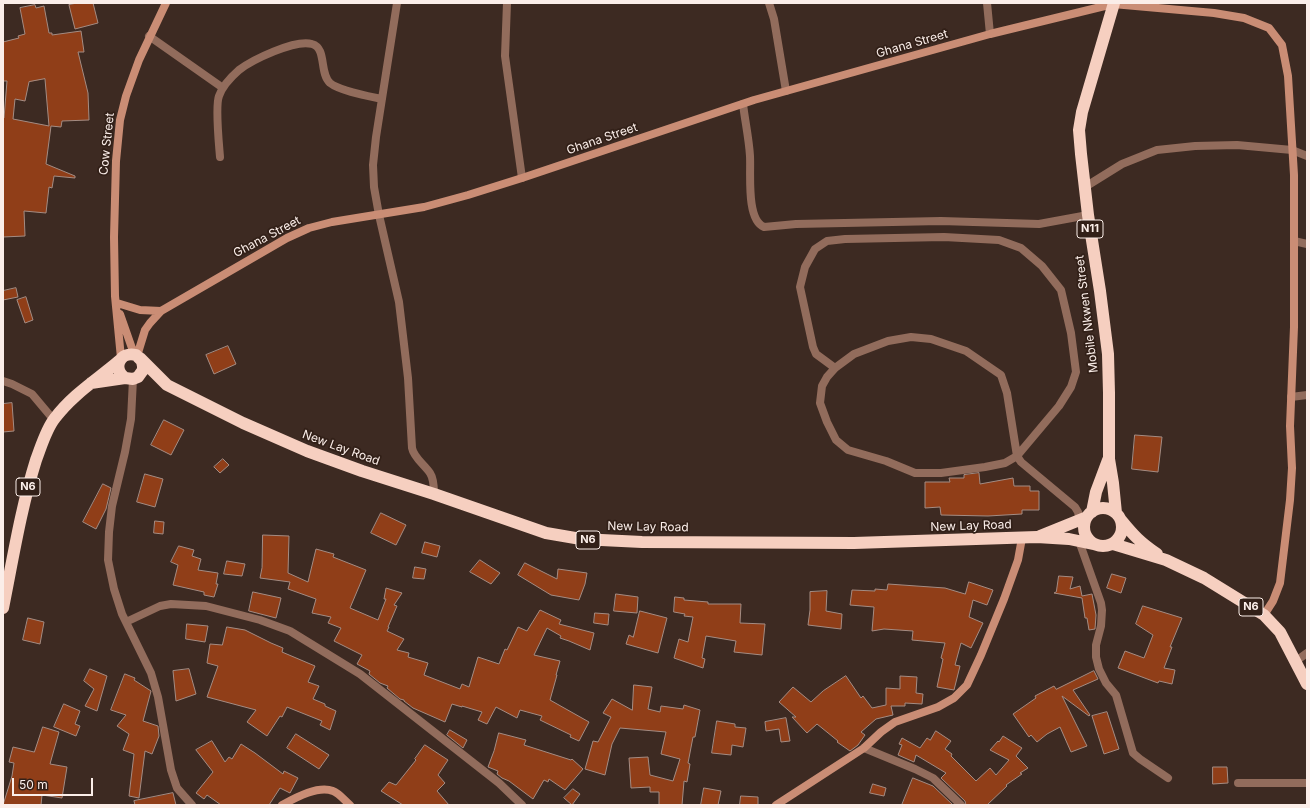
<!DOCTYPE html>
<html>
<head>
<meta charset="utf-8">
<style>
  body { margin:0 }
  #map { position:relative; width:1310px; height:808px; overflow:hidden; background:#3d2a22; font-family:Inter,sans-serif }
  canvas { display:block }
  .frame { position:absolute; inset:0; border:4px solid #fbeee9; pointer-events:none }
  .scale { position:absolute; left:12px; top:778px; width:81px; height:18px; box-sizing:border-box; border:2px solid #fbeee9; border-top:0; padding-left:5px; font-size:12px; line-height:14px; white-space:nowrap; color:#fbeee9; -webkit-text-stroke:3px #322018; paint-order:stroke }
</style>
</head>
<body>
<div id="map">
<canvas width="1310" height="808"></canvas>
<div class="frame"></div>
<div class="scale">50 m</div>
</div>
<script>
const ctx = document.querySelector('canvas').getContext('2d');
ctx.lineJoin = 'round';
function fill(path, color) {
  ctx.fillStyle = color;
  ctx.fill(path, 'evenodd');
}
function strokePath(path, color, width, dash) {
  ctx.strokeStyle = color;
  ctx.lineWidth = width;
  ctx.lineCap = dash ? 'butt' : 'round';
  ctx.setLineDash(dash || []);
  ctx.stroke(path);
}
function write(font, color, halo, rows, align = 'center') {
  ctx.font = font + ' Inter,sans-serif';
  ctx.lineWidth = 3.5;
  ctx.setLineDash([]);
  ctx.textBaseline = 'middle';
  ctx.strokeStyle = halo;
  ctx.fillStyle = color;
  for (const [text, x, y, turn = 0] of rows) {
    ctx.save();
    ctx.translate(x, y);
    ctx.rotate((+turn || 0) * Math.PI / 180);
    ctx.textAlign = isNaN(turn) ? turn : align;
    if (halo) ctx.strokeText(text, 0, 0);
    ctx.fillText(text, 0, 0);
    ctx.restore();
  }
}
const building = new Path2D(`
  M 77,3 L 93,3 L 98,23 L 75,29 L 69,5 Z
  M 35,5 L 36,8 L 44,6 L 49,33 L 52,33 L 52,35 L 81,31 L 84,52 L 78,52 L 88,93 L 89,120 L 62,121 L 61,127 L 51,126 L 46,164 L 75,176 L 75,178 L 54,176 L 52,188 L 49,187 L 46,213 L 24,211 L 25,236 L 3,237 L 3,118 L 4,118 L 7,81 L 3,81 L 3,42 L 19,38 L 18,36 L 25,34 L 20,8 ZM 45,79 L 49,126 L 13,119 L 15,99 L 25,101 L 29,82 Z
  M 16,288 L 18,297 L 3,300 L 3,291 Z
  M 26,297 L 33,320 L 25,323 L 17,300 Z
  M 228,346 L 236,364 L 214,374 L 206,355 Z
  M 12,403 L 14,431 L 3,432 L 3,404 Z
  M 164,420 L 184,430 L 171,455 L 151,445 Z
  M 1135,435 L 1162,437 L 1158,472 L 1132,469 Z
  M 223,459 L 229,465 L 220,473 L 214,467 Z
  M 979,473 L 980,484 L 1013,478 L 1014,486 L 1030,486 L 1030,491 L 1039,491 L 1039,510 L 1022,510 L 1022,514 L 988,516 L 941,515 L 940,507 L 925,508 L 925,482 L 950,482 L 949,478 L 964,478 L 964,475 Z
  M 145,474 L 163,479 L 155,507 L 137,502 Z
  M 103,484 L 111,488 L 106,509 L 96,529 L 83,522 Z
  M 381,513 L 406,525 L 396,545 L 371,533 Z
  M 155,521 L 164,522 L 163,534 L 154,533 Z
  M 263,535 L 289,536 L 288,573 L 308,582 L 316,549 L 334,554 L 333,557 L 366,570 L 350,608 L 378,620 L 386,599 L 384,599 L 386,588 L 402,593 L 394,605 L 397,606 L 388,627 L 389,627 L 387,631 L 404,639 L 397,650 L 409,653 L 408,657 L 428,663 L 424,675 L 460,689 L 462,684 L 469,687 L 478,657 L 499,664 L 505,649 L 507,650 L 518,627 L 527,631 L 540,610 L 561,620 L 559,624 L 594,633 L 590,650 L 569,641 L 560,638 L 561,636 L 547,628 L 534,655 L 560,661 L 556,675 L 557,675 L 550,700 L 589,722 L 579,741 L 570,737 L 571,735 L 540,720 L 542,716 L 520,710 L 517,718 L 496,707 L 487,724 L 478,720 L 482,712 L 462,706 L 462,707 L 452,704 L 445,722 L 413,708 L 404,701 L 404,700 L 400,699 L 387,688 L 388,686 L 380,683 L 369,674 L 370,671 L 357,664 L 362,655 L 334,641 L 341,628 L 328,623 L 331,617 L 312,613 L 316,599 L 288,589 L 290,582 L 260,578 L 262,568 Z
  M 425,542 L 440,546 L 437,557 L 422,553 Z
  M 179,546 L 194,550 L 192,556 L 201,559 L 198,570 L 218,573 L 216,584 L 218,584 L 214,597 L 204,595 L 204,592 L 173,585 L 178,565 L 171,562 Z
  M 480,560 L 500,573 L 491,584 L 470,572 Z
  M 227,561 L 245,564 L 242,576 L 224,574 Z
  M 525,563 L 557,579 L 558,569 L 587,573 L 585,584 L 579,600 L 551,595 L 518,575 Z
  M 415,567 L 426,569 L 424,579 L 413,578 Z
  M 1112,574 L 1126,578 L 1121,593 L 1107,588 Z
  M 1059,576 L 1073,577 L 1070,589 L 1080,586 L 1082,596 L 1092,594 L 1096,615 L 1095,629 L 1089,630 L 1087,618 L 1085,618 L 1082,598 L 1054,593 L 1056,592 Z
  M 969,582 L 993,590 L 987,605 L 973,600 L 969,617 L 983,623 L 971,648 L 961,643 L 955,665 L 960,666 L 954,690 L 937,687 L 943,659 L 941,658 L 945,643 L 912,640 L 913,631 L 884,629 L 872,631 L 874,607 L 850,605 L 852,590 L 875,591 L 875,589 L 887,590 L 888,584 L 945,588 L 965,594 Z
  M 827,591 L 826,611 L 842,614 L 841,629 L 808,625 L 810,610 L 810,592 Z
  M 253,592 L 281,598 L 276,618 L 249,611 Z
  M 616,594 L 638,597 L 637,613 L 614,611 Z
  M 675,597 L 684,598 L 684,600 L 708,602 L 708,604 L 741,604 L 740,623 L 765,624 L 762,655 L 734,652 L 736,641 L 706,636 L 702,658 L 705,659 L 703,668 L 674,658 L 679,639 L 688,642 L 693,617 L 684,616 L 685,614 L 674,612 Z
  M 1143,606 L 1182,618 L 1170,647 L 1172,647 L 1164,668 L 1175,670 L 1172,684 L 1159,681 L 1158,683 L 1118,668 L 1125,651 L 1144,658 L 1153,635 L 1136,624 Z
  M 640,611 L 667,618 L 658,653 L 626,644 L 629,635 L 633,637 Z
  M 595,613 L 609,614 L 608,625 L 594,623 Z
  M 28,618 L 44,622 L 40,644 L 23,640 Z
  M 187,624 L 208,626 L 205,642 L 186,639 Z
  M 227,627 L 245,630 L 271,643 L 283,648 L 282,652 L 315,666 L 308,682 L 319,686 L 313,699 L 325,704 L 325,706 L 336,711 L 330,730 L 320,725 L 322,721 L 287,707 L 282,717 L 280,716 L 267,736 L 247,722 L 256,710 L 207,697 L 218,666 L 207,663 L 210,644 L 222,645 Z
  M 90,669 L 107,676 L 97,711 L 85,706 L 94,689 L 84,681 Z
  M 189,669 L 196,694 L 176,701 L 173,671 Z
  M 1094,671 L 1098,679 L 1073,690 L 1090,715 L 1089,716 L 1062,696 L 1087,746 L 1071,752 L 1060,727 L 1047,734 L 1037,742 L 1031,735 L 1029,737 L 1013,714 L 1036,698 L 1035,696 L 1054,686 L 1056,689 Z
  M 125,674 L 135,678 L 134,680 L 151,691 L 143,721 L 158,726 L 159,736 L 152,754 L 145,751 L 139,798 L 129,796 L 134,754 L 123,750 L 129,734 L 117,726 L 126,715 L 111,710 Z
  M 846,676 L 861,698 L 863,696 L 872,708 L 886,705 L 886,688 L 900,689 L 900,676 L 917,677 L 916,693 L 923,694 L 922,704 L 905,703 L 905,706 L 891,706 L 893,715 L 876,719 L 861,732 L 865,735 L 858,745 L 850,751 L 837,742 L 838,741 L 817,724 L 807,733 L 792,717 L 796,717 L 779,702 L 793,687 L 811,702 L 823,691 Z
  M 634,685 L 652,687 L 648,709 L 660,712 L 661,706 L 683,709 L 684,705 L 700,710 L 695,737 L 693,737 L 688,763 L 690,764 L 687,782 L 684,781 L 682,805 L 659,805 L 659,792 L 650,792 L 650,787 L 631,788 L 629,758 L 648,757 L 650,775 L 673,781 L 680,759 L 661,754 L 666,732 L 620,728 L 612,744 L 605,775 L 585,769 L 593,741 L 598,742 L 611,717 L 603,713 L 612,699 L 632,710 Z
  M 64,704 L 80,711 L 75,724 L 80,726 L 76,736 L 54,727 Z
  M 1107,712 L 1119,749 L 1104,754 L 1092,716 Z
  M 786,718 L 790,741 L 781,742 L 779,729 L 766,731 L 765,722 Z
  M 717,721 L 735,724 L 735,727 L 746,728 L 743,747 L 732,745 L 731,755 L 712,753 Z
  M 43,727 L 59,732 L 50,764 L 67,767 L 62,798 L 42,795 L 41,805 L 3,805 L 12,776 L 14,763 L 9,762 L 13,747 L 34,752 Z
  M 450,730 L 467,740 L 463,748 L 447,735 Z
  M 936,731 L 951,741 L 945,749 L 952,754 L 951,756 L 976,781 L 990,768 L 996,775 L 1009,760 L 990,750 L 998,741 L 999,742 L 1003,736 L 1022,748 L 1016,756 L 1028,768 L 1020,773 L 1022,774 L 1006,785 L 1007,786 L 987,805 L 966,805 L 965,801 L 941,778 L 946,773 L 916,755 L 914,762 L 898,755 L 902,745 L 899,744 L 902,738 L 920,748 L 927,738 L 930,740 Z
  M 499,733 L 526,740 L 524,745 L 571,760 L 572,759 L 583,769 L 565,790 L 549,779 L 548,782 L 544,780 L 533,799 L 509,781 L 502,778 L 497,774 L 498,771 L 488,767 L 494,751 Z
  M 296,734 L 329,755 L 319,769 L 287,748 Z
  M 212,741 L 225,762 L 229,757 L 232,759 L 241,744 L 255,753 L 283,774 L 284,771 L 298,778 L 290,793 L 280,788 L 269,805 L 221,805 L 207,795 L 204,799 L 196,793 L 213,772 L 196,750 Z
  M 425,745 L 448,760 L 438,775 L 445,783 L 437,791 L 449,805 L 403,805 L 381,791 L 389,782 L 396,785 L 416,760 L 415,759 Z
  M 1213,767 L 1227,767 L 1228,783 L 1213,784 Z
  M 913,778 L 933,786 L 953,805 L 902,805 Z
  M 873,784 L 886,788 L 884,796 L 870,793 Z
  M 704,788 L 721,791 L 718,805 L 701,805 Z
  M 573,789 L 580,794 L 572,805 L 564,798 Z
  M 173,793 L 176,805 L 135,805 L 134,801 Z
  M 741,796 L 758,797 L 758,805 L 740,805 Z`);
fill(building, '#903e18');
strokePath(building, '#a48c83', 1);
strokePath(new Path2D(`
  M 397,3 L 376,137 L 373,165 L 374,187 L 379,215 L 399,302 L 408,378 L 412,448 C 414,458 424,464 430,473 C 434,479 434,487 434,494
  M 507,3 L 505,56 L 522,178
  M 769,3 L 774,19 L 786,91
  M 987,3 L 990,34
  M 149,36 L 223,88
  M 743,104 C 745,121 749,139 750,156 C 751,173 746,220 764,227 L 796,224 L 941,221 L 1039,224 L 1088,215
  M 220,157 C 219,144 215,106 219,96 C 222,87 231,77 239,70 C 252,60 295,39 312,44 C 327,48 319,73 330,83 C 340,91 368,96 382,99
  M 1085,187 L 1122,164 L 1157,150 L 1195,146 L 1237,145 L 1292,150 L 1307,156
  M 1294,241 L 1307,244
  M 911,337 L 931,339 L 966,351 L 1001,375 L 1007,393 L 1017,456 L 1005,463 L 985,467 L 941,473 L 915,473 L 886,461 L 848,450 L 836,440 L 827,422 L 820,403 L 822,386 L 827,377 L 835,368 L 854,354 L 888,341 Z
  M 835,368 L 816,354 L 813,347 L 800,287 L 805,267 L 815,249 L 827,241 L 845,239 L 944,237 L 999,240 L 1021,248 L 1042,266 L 1061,290 L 1071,333 L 1076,372 L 1071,387 L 1059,406 L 1017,456 L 1021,462 L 1075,507 L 1078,512 L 1080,520
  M 133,379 L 131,419 L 125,452 L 112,506 L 109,532 L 108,560 L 114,589 L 122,614 L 151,673 L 158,697 L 171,770 L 177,788 L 192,805
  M 3,381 L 12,384 L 32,394 L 53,419
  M 1291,397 L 1307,395
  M 1079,541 L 1101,603 L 1102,610 L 1101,626 L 1096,645 L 1096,657 L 1099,669 L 1106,683 L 1116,695 L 1133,753 L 1140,759 L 1168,778
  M 126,622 L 160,606 L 171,604 L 206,606 L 260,620 L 290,631 L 360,674 L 499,783 L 522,805
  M 1296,661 L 1307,653
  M 864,748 L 915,769 L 933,778 L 961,805
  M 1238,783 L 1307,783`), '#926c5c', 8);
strokePath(new Path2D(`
  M 117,303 L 140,310 L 161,311
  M 120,314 L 134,354
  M 137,356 L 145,330 L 150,323 L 161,311 L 287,238 L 309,228 L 332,222 L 424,207 L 468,195 L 522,178 L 754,100 L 990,34 L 1113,4 L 1214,13 L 1244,18 L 1269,28 L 1282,45 L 1288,76 L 1294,175 L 1294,327 L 1290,426 L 1292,468 L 1290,500 L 1280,583 L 1273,601 L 1264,615
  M 121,358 L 115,296 L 114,237 L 116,161 L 120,120 L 126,96 L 139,60 L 166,3
  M 282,805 C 295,798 318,785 333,791 C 339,793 345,801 350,805
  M 776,805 L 864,748 L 881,732 L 895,722 L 938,707 L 954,698 L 967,685 L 981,655 L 1004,599 L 1018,560 L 1022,538`), '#ca8d75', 8);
strokePath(new Path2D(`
  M 1114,3 L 1082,112 L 1079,130 L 1081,154 L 1088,215 L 1100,291 L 1108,354 L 1109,393 L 1109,459 L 1113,483 L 1116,513
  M 140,358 L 167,385 L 243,423 L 307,451 L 362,471 L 434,494 L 546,533 L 581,539 L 642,542 L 854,543 L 1037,537 L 1069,539 L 1093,544
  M 91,383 L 125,378 L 133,379 L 138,377 L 143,370 L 143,366 L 142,361 L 136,355 C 120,351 112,368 125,378
  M1084 527a19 19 0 1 1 38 0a19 19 0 1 1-38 0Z
  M 1092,512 L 1096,492 L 1108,460
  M 1121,520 C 1134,536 1140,542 1157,554
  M 1040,536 L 1087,517
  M 1113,544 L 1166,560 L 1204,578 L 1264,615 L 1280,632 L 1307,684
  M 3,608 C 13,558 21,508 36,460 C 41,447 46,429 55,418 C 73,394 98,379 120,360`), '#f6cfc0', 12);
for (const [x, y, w] of [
  [1090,229,26],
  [28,487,24],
  [588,540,24],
  [1251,607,24]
]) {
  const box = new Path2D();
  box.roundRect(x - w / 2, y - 9, w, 18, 3);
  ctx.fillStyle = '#322018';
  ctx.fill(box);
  strokePath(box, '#fbeee9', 1);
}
write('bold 11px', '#fbeee9', null, [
  ["N11",1090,229],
  ["N6",28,487],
  ["N6",588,540],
  ["N6",1251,607]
]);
write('12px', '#fbeee9', '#322018', [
  ["Ghana Street",912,44,-16],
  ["Ghana Street",602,139,-19],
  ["Cow Street",107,144,-84],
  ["Ghana Street",267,237,-28],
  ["Mobile Nkwen Street",1087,314,-97],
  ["New Lay Road",341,448,20],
  ["New Lay Road",971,526,-2],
  ["New Lay Road",648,527,1]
]);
</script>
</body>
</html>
